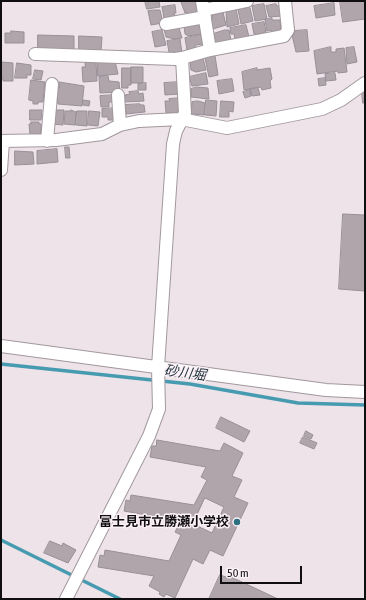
<!DOCTYPE html>
<html>
<head>
<meta charset="utf-8">
<style>
  body { margin:0 }
  #map { position:relative; width:366px; height:600px; overflow:hidden; background:#ede3e9; font-family:"Asap Condensed",sans-serif }
  canvas { display:block }
  .frame { position:absolute; inset:0; border:2px solid #110e10; pointer-events:none }
  .scale { position:absolute; left:220px; top:566px; width:82px; height:18px; box-sizing:border-box; border:2px solid #110e10; border-top:0; padding-left:5px; font-size:12px; line-height:14px; white-space:nowrap; color:#110e10; -webkit-text-stroke:3px #faf0f6; paint-order:stroke }
</style>
</head>
<body>
<div id="map">
<canvas width="366" height="600"></canvas>
<div class="frame"></div>
<div class="scale">50 m</div>
</div>
<script>
const ctx = document.querySelector('canvas').getContext('2d');
ctx.lineJoin = 'round';
function strokePath(path, color, width, dash) {
  ctx.strokeStyle = color;
  ctx.lineWidth = width;
  ctx.lineCap = dash ? 'butt' : 'round';
  ctx.setLineDash(dash || []);
  ctx.stroke(path);
}
function fill(path, color) {
  ctx.fillStyle = color;
  ctx.fill(path, 'evenodd');
}
function write(font, color, halo, rows, align = 'center') {
  ctx.font = font + ' "Asap Condensed","Noto Sans JP",sans-serif';
  ctx.lineWidth = 3;
  ctx.setLineDash([]);
  ctx.textBaseline = 'middle';
  ctx.strokeStyle = halo;
  ctx.fillStyle = color;
  for (const [text, x, y, turn = 0] of rows) {
    ctx.save();
    ctx.translate(x, y);
    ctx.rotate((+turn || 0) * Math.PI / 180);
    ctx.textAlign = isNaN(turn) ? turn : align;
    if (halo) ctx.strokeText(text, 0, 0);
    ctx.fillText(text, 0, 0);
    ctx.restore();
  }
}
strokePath(new Path2D(`
  M 1,364 L 190,384 L 298,403 L 365,405
  M 1,540 L 120,599`), '#479bb0', 3.5);
const building = new Path2D(`
  M 145,1 L 159,1 L 160,7 L 147,9 Z
  M 187,1 L 197,1 L 198,10 L 196,10 L 196,13 L 188,15 L 187,12 L 185,13 L 181,2 Z
  M 340,1 L 365,1 L 365,19 L 343,22 Z
  M 334,3 L 335,15 L 316,18 L 314,6 Z
  M 264,4 L 267,19 L 255,21 L 252,6 Z
  M 276,4 L 277,6 L 281,6 L 282,16 L 269,17 L 266,6 Z
  M 175,5 L 176,13 L 174,13 L 175,17 L 164,18 L 162,7 Z
  M 250,8 L 253,21 L 241,24 L 238,10 Z
  M 236,9 L 239,24 L 227,27 L 226,11 Z
  M 154,10 L 160,10 L 163,23 L 151,25 L 148,11 Z
  M 223,12 L 226,25 L 213,29 L 209,22 L 212,21 L 212,15 Z
  M 272,18 L 272,20 L 280,20 L 281,31 L 272,33 L 271,30 L 267,31 L 265,20 Z
  M 264,22 L 266,32 L 264,32 L 264,34 L 256,36 L 256,34 L 254,34 L 252,24 Z
  M 199,23 L 202,34 L 188,36 L 185,34 L 184,26 Z
  M 246,25 L 249,37 L 235,39 L 234,34 L 231,34 L 230,28 Z
  M 179,28 L 182,38 L 174,39 L 166,37 L 164,29 Z
  M 162,30 L 166,45 L 155,47 L 152,32 Z
  M 225,30 L 229,30 L 231,40 L 216,43 L 214,42 L 213,34 Z
  M 307,30 L 309,51 L 296,52 L 292,35 L 294,35 L 294,31 Z
  M 11,31 L 24,32 L 24,43 L 5,43 L 5,33 L 11,33 Z
  M 38,35 L 74,36 L 74,50 L 38,49 Z
  M 201,35 L 203,44 L 196,45 L 194,49 L 187,50 L 185,38 Z
  M 79,36 L 102,37 L 101,51 L 79,50 Z
  M 180,39 L 182,53 L 174,54 L 169,52 L 167,41 Z
  M 331,47 L 331,52 L 336,52 L 336,49 L 344,48 L 347,72 L 338,73 L 338,71 L 317,74 L 314,51 Z
  M 354,47 L 357,62 L 347,64 L 346,48 Z
  M 215,56 L 218,75 L 209,77 L 205,58 Z
  M 85,58 L 91,58 L 91,62 L 96,62 L 97,81 L 83,82 L 82,67 L 85,67 Z
  M 203,58 L 206,70 L 196,72 L 191,70 L 190,62 Z
  M 98,61 L 115,61 L 118,74 L 98,76 Z
  M 1,62 L 13,63 L 13,81 L 3,81 L 3,79 L 1,79 Z
  M 17,63 L 31,65 L 31,75 L 27,75 L 27,78 L 15,78 Z
  M 131,67 L 143,67 L 143,83 L 131,83 Z
  M 122,68 L 131,68 L 131,85 L 128,85 L 128,88 L 122,88 Z
  M 257,68 L 257,70 L 270,68 L 272,79 L 270,81 L 271,88 L 262,90 L 261,87 L 244,90 L 242,72 Z
  M 35,70 L 43,71 L 41,80 L 33,79 Z
  M 206,73 L 208,84 L 192,86 L 189,77 Z
  M 335,73 L 336,80 L 326,81 L 325,74 Z
  M 108,76 L 109,81 L 119,82 L 120,92 L 100,93 L 99,77 Z
  M 325,78 L 326,85 L 319,86 L 318,79 Z
  M 232,79 L 234,91 L 219,94 L 217,81 Z
  M 31,80 L 45,82 L 43,102 L 38,102 L 38,104 L 33,104 L 33,101 L 29,100 Z
  M 59,82 L 84,86 L 82,106 L 58,104 L 56,88 L 59,88 Z
  M 179,82 L 179,94 L 165,95 L 164,83 Z
  M 146,83 L 146,90 L 138,90 L 138,84 Z
  M 197,87 L 208,88 L 209,99 L 191,97 L 191,89 Z
  M 258,88 L 260,95 L 252,96 L 250,89 Z
  M 250,90 L 251,96 L 245,98 L 243,92 Z
  M 138,91 L 139,94 L 143,93 L 144,101 L 124,102 L 125,95 L 130,94 L 129,92 Z
  M 362,91 L 365,91 L 365,103 L 363,103 Z
  M 114,95 L 115,102 L 109,102 L 109,107 L 101,107 L 100,96 Z
  M 180,98 L 181,110 L 177,111 L 178,113 L 166,113 L 165,101 L 170,101 L 169,99 Z
  M 83,100 L 90,101 L 89,106 L 83,105 Z
  M 206,100 L 217,101 L 216,116 L 205,115 Z
  M 198,101 L 205,103 L 204,115 L 191,114 L 192,102 Z
  M 221,101 L 234,102 L 233,112 L 229,111 L 229,117 L 220,117 Z
  M 140,104 L 141,105 L 144,105 L 145,112 L 126,114 L 125,105 Z
  M 116,108 L 114,120 L 108,120 L 108,117 L 102,117 L 102,109 Z
  M 30,110 L 42,110 L 41,120 L 30,120 Z
  M 54,110 L 64,110 L 63,125 L 52,124 Z
  M 71,110 L 76,112 L 75,125 L 64,124 L 65,111 L 71,111 Z
  M 77,111 L 87,111 L 87,126 L 76,125 Z
  M 89,111 L 100,112 L 98,126 L 88,125 Z
  M 31,122 L 39,122 L 39,124 L 41,124 L 41,134 L 30,135 L 29,124 L 31,124 Z
  M 65,147 L 69,147 L 70,158 L 66,158 Z
  M 57,149 L 58,162 L 37,164 L 37,151 Z
  M 15,151 L 33,152 L 34,164 L 15,165 Z
  M 343,214 L 365,215 L 365,291 L 339,289 Z
  M 221,417 L 250,431 L 244,442 L 216,428 Z
  M 306,431 L 313,435 L 311,439 L 304,436 Z
  M 303,437 L 317,443 L 314,449 L 300,443 Z
  M 157,440 L 220,451 L 224,443 L 243,453 L 232,476 L 242,480 L 234,497 L 248,503 L 223,556 L 210,550 L 203,564 L 193,559 L 175,598 L 166,594 L 164,597 L 159,594 L 160,592 L 149,586 L 154,576 L 98,567 L 100,555 L 104,556 L 105,550 L 169,561 L 181,535 L 175,532 L 181,521 L 124,511 L 126,500 L 130,501 L 131,495 L 194,505 L 207,480 L 201,477 L 206,467 L 150,457 L 152,446 L 156,446 ZM 205,498 L 224,507 L 212,533 L 193,524 Z
  M 50,541 L 62,546 L 63,543 L 76,550 L 68,563 L 44,553 Z
  M 220,575 L 226,577 L 227,575 L 278,599 L 209,599 Z`);
fill(building, '#afa5ab');
strokePath(building, '#998f96', 1);
const minor = new Path2D(`
  M 202,1 L 210,50
  M 204,10 L 247,1
  M 166,24 L 205,17
  M 35,54 L 175,59 L 182,58
  M 118,95 L 120,125
  M 1,141 L 56,140 L 102,134 L 120,125 L 139,121 L 181,119 L 227,128 L 322,109 L 341,100 L 365,83
  M 47,141 L 52,84
  M 1,170 L 3,141
  M 1,346 L 326,390 L 365,392
  M 66,599 L 149,436 L 159,409 L 158,367 L 173,144 L 176,131 L 185,113 L 182,58 L 210,50 L 284,36 L 288,30 L 285,1`);
strokePath(minor, '#a1989e', 14);
strokePath(minor, '#fff', 12);
for (const [x, y, r, color] of [
  [237,522,4,"#2d7181"]
]) {
  const dot = new Path2D();
  dot.arc(x, y, r, 0, 2 * Math.PI);
  ctx.fillStyle = color;
  ctx.fill(dot);
  strokePath(dot, '#faf0f6', 1.5);
}
write('bold 13px', '#110e10', '#faf0f6', [
  ["富士見市立勝瀬小学校",229,522]
], 'right');
write('italic 14px', '#1f343a', '#faf0f6', [
  ["砂川堀",185,373,8]
]);
</script>
</body>
</html>
